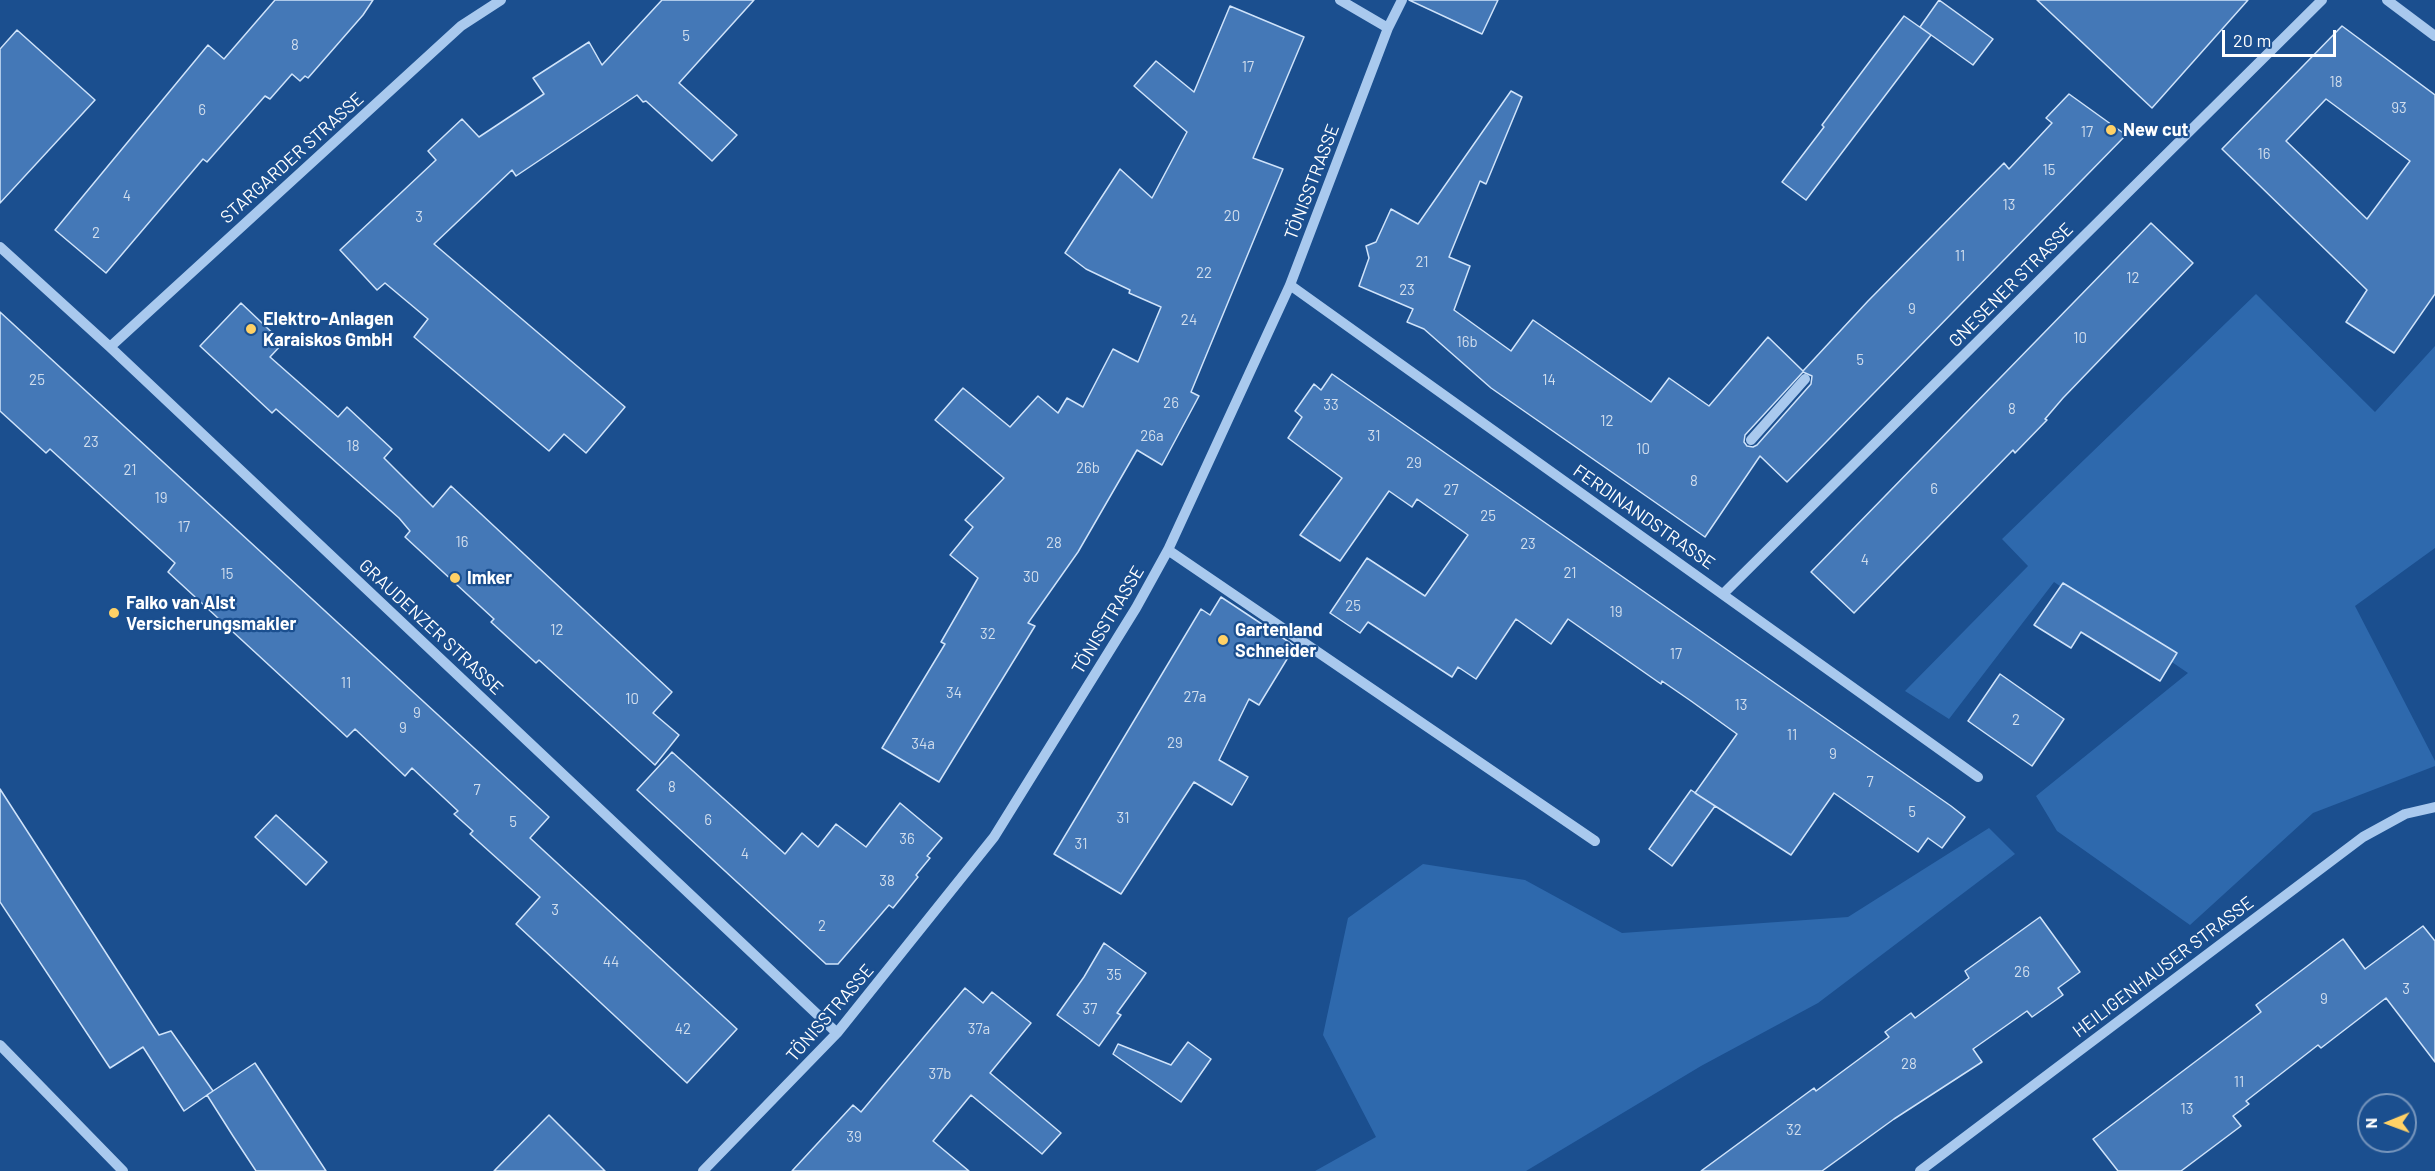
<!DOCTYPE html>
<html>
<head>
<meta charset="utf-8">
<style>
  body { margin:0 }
  #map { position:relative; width:2435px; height:1171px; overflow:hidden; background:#1b4f8f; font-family:Barlow,sans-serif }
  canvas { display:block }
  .north { position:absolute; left:2357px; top:1093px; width:60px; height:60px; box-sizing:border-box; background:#1b4f8f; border:2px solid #7695bc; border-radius:50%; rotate:269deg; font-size:16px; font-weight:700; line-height:24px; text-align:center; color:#fff }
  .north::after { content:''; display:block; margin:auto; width:21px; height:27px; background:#ffd166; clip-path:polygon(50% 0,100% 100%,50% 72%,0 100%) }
  .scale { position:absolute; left:2222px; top:30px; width:114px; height:27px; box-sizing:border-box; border:3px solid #fff; border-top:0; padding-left:8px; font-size:18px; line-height:21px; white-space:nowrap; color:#fff; -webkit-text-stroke:4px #1b4f8f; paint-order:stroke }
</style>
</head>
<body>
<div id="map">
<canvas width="2435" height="1171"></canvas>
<div class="north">N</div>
<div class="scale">20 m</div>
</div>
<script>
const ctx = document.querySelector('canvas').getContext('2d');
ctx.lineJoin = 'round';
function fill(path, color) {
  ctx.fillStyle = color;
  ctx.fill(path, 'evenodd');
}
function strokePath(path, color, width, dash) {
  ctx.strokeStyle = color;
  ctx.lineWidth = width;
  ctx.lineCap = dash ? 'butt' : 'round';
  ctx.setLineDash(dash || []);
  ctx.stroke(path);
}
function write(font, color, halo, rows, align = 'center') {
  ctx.font = font + ' Barlow,sans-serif';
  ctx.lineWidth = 4.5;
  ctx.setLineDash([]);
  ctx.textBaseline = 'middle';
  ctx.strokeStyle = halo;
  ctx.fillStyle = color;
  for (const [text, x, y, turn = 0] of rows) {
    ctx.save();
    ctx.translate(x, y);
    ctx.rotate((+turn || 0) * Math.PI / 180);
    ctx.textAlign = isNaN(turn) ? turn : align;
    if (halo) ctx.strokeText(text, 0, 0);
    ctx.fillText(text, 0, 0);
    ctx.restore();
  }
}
fill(new Path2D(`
  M 2256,294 L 2375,412 L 2435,346 L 2435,548 L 2355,606 L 2435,761 L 2435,766 L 2313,813 L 2190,925 L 2057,831 L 2036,796 L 2188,673 L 2054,582 L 1949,719 L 1905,691 L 2028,566 L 2002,539 Z
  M 1989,828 L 2015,854 L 1818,1003 L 1701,1066 L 1526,1171 L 1315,1171 L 1376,1137 L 1323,1035 L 1348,918 L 1423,864 L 1525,880 L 1622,933 L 1848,917 Z`), '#2e69ad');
const building = new Path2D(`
  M 275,0 L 373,0 L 363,15 L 308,78 L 305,76 L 300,81 L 292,74 L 270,99 L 265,96 L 207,162 L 203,159 L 106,273 L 55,230 L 208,45 L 224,59 Z
  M 662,0 L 754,0 L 679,83 L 737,135 L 712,161 L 646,101 L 643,102 L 637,95 L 516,176 L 512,170 L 434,244 L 625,407 L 586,453 L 564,434 L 549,451 L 414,337 L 428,319 L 385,283 L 377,290 L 340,250 L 436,160 L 428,151 L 462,119 L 479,137 L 544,94 L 533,78 L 589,42 L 602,65 Z
  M 1409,0 L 1498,0 L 1482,34 Z
  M 1939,0 L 1993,39 L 1973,65 L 1920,27 Z
  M 2037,0 L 2248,0 L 2152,108 Z
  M 1230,6 L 1304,37 L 1253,158 L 1283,169 L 1191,392 L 1199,396 L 1162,465 L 1137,450 L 1078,552 L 1028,623 L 1035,626 L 939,782 L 882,748 L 945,644 L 941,642 L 978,578 L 950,555 L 973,527 L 965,520 L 1004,478 L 935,420 L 963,388 L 1010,427 L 1038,396 L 1058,413 L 1067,398 L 1083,407 L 1113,349 L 1138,362 L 1161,307 L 1129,293 L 1130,290 L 1086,269 L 1065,253 L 1120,169 L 1152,198 L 1187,132 L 1134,86 L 1156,61 L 1194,92 Z
  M 1904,16 L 1931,35 L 1806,200 L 1782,182 L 1824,127 L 1822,125 Z
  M 2342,26 L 2435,95 L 2435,294 L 2394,353 L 2346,322 L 2367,290 L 2222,149 ZM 2326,99 L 2410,161 L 2367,219 L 2286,141 Z
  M 17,30 L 95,100 L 0,203 L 0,49 Z
  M 1511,91 L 1522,97 L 1486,184 L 1480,181 L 1449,257 L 1470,266 L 1454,310 L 1511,351 L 1533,320 L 1651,402 L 1669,378 L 1709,406 L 1768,337 L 1803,371 L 1868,301 L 2004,163 L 2009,169 L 2052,123 L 2046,118 L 2069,94 L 2126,135 L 1787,482 L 1760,456 L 1705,537 L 1491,388 L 1424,329 L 1407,322 L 1413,309 L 1359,286 L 1369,258 L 1366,246 L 1376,242 L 1391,209 L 1418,224 ZM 1803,372 L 1812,376 L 1811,384 L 1757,445 L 1753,447 L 1747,446 L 1744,442 L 1745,435 Z
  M 2151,223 L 2193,263 L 2063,398 L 2045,419 L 2047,420 L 2015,453 L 2013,450 L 1854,613 L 1811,572 Z
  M 241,303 L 283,343 L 270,357 L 338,417 L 347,407 L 392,449 L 384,458 L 433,507 L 451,486 L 672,692 L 653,713 L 679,735 L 655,765 L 539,660 L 536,663 L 491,622 L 494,619 L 405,537 L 410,531 L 399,518 L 276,409 L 272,413 L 200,346 Z
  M 0,312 L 549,817 L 530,838 L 737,1029 L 687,1083 L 516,924 L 540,897 L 470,834 L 473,831 L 454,814 L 458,811 L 412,768 L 405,776 L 355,729 L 347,737 L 168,572 L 175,563 L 50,449 L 46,453 L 0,411 Z
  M 1332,374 L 1951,806 L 1965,817 L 1942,848 L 1928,838 L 1918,852 L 1834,793 L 1791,855 L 1695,793 L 1737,734 L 1691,701 L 1662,681 L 1661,684 L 1568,619 L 1551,644 L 1516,619 L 1476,679 L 1458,667 L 1452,677 L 1368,622 L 1360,633 L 1330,613 L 1367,558 L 1425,596 L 1468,535 L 1417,499 L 1412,507 L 1389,491 L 1340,561 L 1300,535 L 1342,478 L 1288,438 L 1302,417 L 1295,411 L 1314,384 L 1321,390 Z
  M 2063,583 L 2177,653 L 2160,681 L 2081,632 L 2071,648 L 2034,625 Z
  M 1221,597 L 1295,646 L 1259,705 L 1249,699 L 1219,760 L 1248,777 L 1232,805 L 1194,782 L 1121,894 L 1054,854 L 1201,609 L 1210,615 Z
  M 2000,674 L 2064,719 L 2032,766 L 1968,721 Z
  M 672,752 L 785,854 L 802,833 L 818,847 L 836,824 L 866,847 L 900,803 L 942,838 L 927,856 L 930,858 L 916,875 L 918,877 L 893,908 L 889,905 L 838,964 L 826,964 L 637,790 Z
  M 0,789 L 159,1035 L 171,1031 L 213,1091 L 184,1111 L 143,1047 L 110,1068 L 0,902 Z
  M 1691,790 L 1715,806 L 1672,866 L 1649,849 Z
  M 276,815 L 327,862 L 306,885 L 255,837 Z
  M 2040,917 L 2080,972 L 2058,988 L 2063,995 L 2032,1017 L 2027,1011 L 1973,1049 L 1982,1062 L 1894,1119 L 1822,1171 L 1701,1171 L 1814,1088 L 1816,1091 L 1889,1037 L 1885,1032 L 1911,1013 L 1915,1018 L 1969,978 L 1965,971 Z
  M 2423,926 L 2435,941 L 2435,1062 L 2386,998 L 2321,1048 L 2318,1045 L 2246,1101 L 2249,1104 L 2233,1116 L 2241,1126 L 2181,1171 L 2118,1171 L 2093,1139 L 2261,1012 L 2256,1005 L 2343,939 L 2365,969 Z
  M 1104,943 L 1146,973 L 1117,1013 L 1121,1015 L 1099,1046 L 1057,1015 L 1084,977 Z
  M 965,988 L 983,1003 L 992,992 L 1031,1023 L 990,1073 L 1061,1133 L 1042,1154 L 971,1095 L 933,1141 L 969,1171 L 792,1171 L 853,1105 L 861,1112 Z
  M 1188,1042 L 1211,1059 L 1181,1102 L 1113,1054 L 1118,1044 L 1171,1065 Z
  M 255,1063 L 326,1171 L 256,1171 L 233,1136 L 207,1095 Z
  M 549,1115 L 605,1171 L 494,1171 Z`);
fill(building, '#4478b7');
strokePath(building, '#cfe3fa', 1.5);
strokePath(new Path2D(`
  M 1340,0 L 1388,28
  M 2387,0 L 2435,36
  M 0,247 L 110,347 L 837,1033
  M 1290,285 L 1978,777
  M 110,347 L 461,26 L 501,0
  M 1751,440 L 1805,379
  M 1168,550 L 1595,841
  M 1723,594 L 2322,0
  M 0,1045 L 123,1171
  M 703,1171 L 837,1033 L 994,837 L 1136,608 L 1168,550 L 1290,285 L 1388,28 L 1402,0
  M 1920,1171 L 2363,837 L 2405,814 L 2435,807`), '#a9c9ee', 10);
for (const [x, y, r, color] of [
  [2111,130,6,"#ffd166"],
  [251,329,6,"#ffd166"],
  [455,578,6,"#ffd166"],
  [114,613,6,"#ffd166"],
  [1223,640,6,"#ffd166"]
]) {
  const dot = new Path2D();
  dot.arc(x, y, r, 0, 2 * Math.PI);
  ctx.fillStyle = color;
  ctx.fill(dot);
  strokePath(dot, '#1b4f8f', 2);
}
write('15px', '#d0dded', null, [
  ["5",686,36],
  ["8",295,45],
  ["17",1248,67],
  ["18",2336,82],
  ["93",2399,108],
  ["6",202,110],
  ["17",2087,132],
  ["16",2264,154],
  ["15",2049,170],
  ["4",127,196],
  ["13",2009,205],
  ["20",1232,216],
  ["3",419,217],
  ["2",96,233],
  ["11",1960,256],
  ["21",1422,262],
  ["22",1204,273],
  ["12",2133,278],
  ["23",1407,290],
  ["9",1912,309],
  ["24",1189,320],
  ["10",2080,338],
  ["16b",1467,342],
  ["5",1860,360],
  ["25",37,380],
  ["14",1549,380],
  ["26",1171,403],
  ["33",1331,405],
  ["8",2012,409],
  ["12",1607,421],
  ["26a",1152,436],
  ["31",1374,436],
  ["23",91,442],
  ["18",353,446],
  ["10",1643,449],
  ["29",1414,463],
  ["26b",1088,468],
  ["21",130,470],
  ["8",1694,481],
  ["6",1934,489],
  ["27",1451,490],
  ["19",161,498],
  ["25",1488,516],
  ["17",184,527],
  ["16",462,542],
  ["28",1054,543],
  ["23",1528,544],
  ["4",1865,560],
  ["21",1570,573],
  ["15",227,574],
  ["30",1031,577],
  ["25",1353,606],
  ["19",1616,612],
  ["12",557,630],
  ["32",988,634],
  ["17",1676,654],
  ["11",346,683],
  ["34",954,693],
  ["27a",1195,697],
  ["10",632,699],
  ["13",1741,705],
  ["9",417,713],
  ["2",2016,720],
  ["9",403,728],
  ["11",1792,735],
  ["29",1175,743],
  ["34a",923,744],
  ["9",1833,754],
  ["7",1870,782],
  ["8",672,787],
  ["7",477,790],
  ["5",1912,812],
  ["31",1123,818],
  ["6",708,820],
  ["5",513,822],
  ["36",907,839],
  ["31",1081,844],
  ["4",745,854],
  ["38",887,881],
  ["3",555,910],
  ["2",822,926],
  ["44",611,962],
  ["26",2022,972],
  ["35",1114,975],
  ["3",2406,989],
  ["9",2324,999],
  ["37",1090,1009],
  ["42",683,1029],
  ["37a",979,1029],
  ["28",1909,1064],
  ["37b",940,1074],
  ["11",2239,1082],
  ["13",2187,1109],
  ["32",1794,1130],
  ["39",854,1137]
]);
write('bold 18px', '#fff', '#1b4f8f', [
  ["New cut",2123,130],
  ["Elektro-Anlagen",263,319],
  ["Karaiskos GmbH",263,340],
  ["Imker",467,578],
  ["Falko van Alst",126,603],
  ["Versicherungsmakler",126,624],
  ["Gartenland",1235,630],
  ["Schneider",1235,651]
], 'left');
write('18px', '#fff', '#1b4f8f', [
  ["STARGARDER STRASSE",292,158,-42],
  ["TÖNISSTRASSE",1312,182,-69],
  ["GNESENER STRASSE",2011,285,-45],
  ["FERDINANDSTRASSE",1644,517,35],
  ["TÖNISSTRASSE",1108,620,-59],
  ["GRAUDENZER STRASSE",431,627,43],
  ["HEILIGENHAUSER STRASSE",2163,967,-37],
  ["TÖNISSTRASSE",830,1013,-49]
]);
</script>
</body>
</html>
